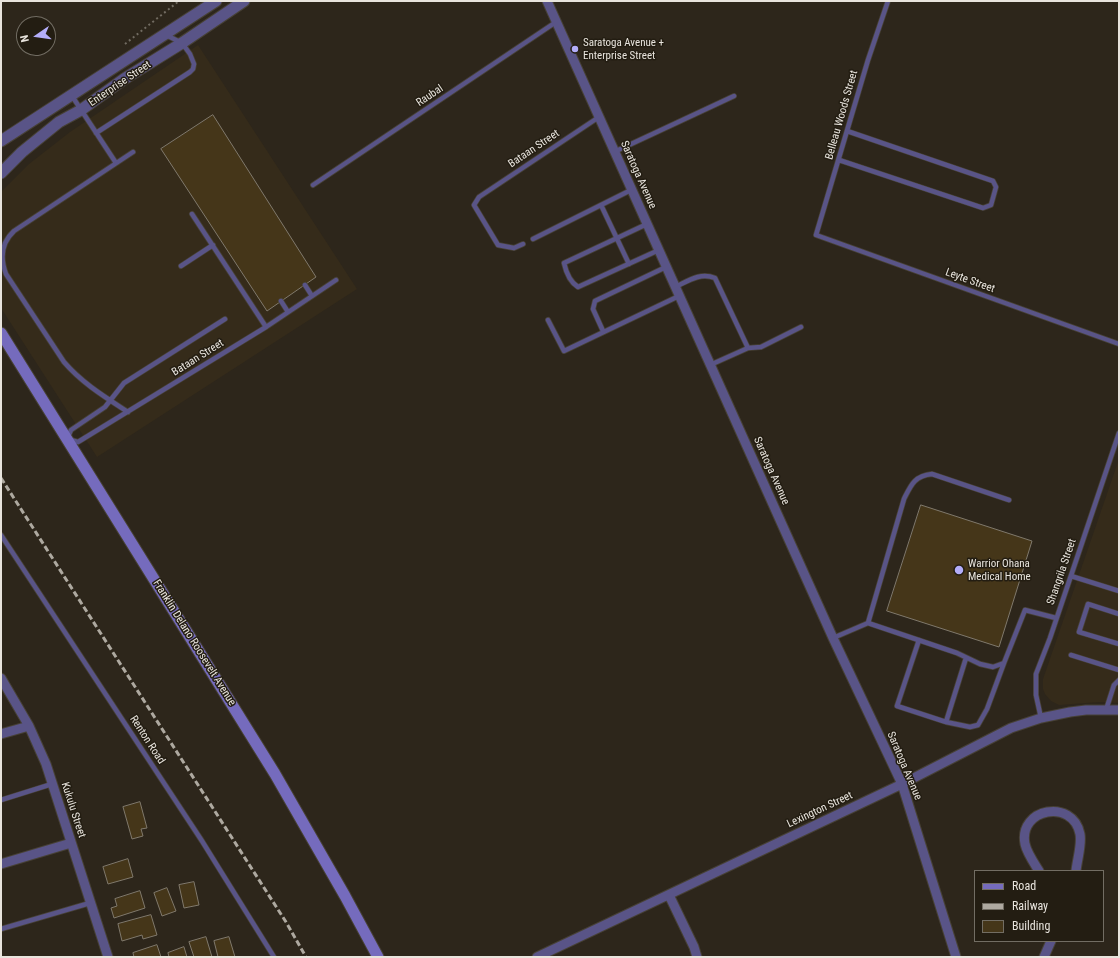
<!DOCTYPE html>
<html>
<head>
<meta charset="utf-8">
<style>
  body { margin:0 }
  #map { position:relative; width:1120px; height:958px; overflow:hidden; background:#2d261b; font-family:"Roboto Condensed",sans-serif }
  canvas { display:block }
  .frame { position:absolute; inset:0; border:2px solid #e8e4dd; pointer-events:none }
  .legend { position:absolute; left:974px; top:870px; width:130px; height:72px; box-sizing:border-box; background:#231d12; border:1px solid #726d63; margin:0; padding:5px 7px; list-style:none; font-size:12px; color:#e8e4dd }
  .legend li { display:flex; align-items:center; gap:8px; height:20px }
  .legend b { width:20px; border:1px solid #726d63 }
  .north { position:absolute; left:16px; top:16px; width:40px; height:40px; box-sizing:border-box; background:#231d12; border:1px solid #726d63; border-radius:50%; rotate:257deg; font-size:11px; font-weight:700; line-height:16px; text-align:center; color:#e8e4dd }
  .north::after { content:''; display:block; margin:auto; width:14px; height:18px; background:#b3adf9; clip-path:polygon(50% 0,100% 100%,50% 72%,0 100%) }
</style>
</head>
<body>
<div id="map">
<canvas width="1120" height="958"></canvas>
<div class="frame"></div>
<ul class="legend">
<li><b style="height:5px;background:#756bbd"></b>Road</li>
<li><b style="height:5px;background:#aea9a0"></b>Railway</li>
<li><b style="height:11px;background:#453619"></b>Building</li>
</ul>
<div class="north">N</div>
</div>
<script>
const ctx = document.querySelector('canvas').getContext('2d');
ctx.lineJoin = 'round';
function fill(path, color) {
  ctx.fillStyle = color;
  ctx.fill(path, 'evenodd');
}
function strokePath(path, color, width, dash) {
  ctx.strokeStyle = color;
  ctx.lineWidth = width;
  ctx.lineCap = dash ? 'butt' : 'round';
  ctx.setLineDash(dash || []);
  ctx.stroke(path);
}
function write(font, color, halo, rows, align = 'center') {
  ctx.font = font + ' "Roboto Condensed",sans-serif';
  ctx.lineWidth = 3;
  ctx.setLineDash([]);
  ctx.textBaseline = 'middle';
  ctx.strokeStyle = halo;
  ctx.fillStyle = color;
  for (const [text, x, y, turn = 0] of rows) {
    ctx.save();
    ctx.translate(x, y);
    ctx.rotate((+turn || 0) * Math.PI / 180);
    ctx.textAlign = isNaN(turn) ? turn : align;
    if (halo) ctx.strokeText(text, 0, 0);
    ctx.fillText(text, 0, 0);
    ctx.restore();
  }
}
fill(new Path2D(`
  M 198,45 L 357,289 L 97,457 L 1,308 L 1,192 L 29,164 L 70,132 Z
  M 1119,459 L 1119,703 L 1099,702 L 1059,705 L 1051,701 L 1045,694 L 1043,689 L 1043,679 Z`), '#352b1a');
const building = new Path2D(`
  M 213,115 L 316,277 L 267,311 L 161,149 Z
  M 921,505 L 1032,541 L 999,647 L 887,611 Z
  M 140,802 L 147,828 L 141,829 L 143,836 L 132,839 L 123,807 Z
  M 128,859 L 133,877 L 108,884 L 103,867 Z
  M 194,882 L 199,905 L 184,908 L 179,885 Z
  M 167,888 L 176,911 L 162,916 L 154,893 Z
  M 140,891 L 145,908 L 114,918 L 111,908 L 117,906 L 115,899 Z
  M 151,915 L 157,935 L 143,939 L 142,935 L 122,941 L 118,924 Z
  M 206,937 L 212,957 L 194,957 L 189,942 Z
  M 229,937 L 235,957 L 218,957 L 214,941 Z
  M 157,945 L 161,957 L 134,957 L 133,953 Z
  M 184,947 L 187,957 L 169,957 L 168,953 Z`);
fill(building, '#453619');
strokePath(building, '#80796c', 1);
const service = new Path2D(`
  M 888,1 L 868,60 L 816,235 L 1119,344
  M 72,96 L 116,163
  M 96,133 L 190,72 L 193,69 L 194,64 L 190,54 L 182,43 L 166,35
  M 614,152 L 734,96
  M 839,160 L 983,208 L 991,205 L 996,187 L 993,181 L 847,131
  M 313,185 L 556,22
  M 601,205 L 629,264
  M 192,214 L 266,327
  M 647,224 L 564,263 C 566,272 570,282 578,287 L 659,250
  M 533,239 L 631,190
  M 523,244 L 514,248 L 498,245 L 474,205 L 479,197 L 599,117
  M 181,266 L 213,245
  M 305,285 L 312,296
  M 675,287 C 688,281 700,272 715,278 L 748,348 L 710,365
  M 281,301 L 288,312
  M 225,319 L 124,383 L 105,407 L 71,430 L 67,439 L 78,442 L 266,327 L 336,280
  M 548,320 L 564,351 L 679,296
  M 603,331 L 593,309 L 595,301 L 666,267
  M 748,348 L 761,347 L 801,327
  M 128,412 C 105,397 82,383 64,362 L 6,274 C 0,258 1,243 14,231 L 133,152
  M 1,535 L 202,841 L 274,957
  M 1071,576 L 1119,591
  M 1119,614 L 1088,604 L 1079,632 L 1119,644
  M 868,623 L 957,653 L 980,664 L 993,667 L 1004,663 L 1025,610 L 1056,618
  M 833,638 L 868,623 L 904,499 C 911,485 914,476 932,474 L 1009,500
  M 919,640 L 897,706 L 946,722 L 970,727 L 978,725 L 987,709 L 1004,663
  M 1071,655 L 1119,670
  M 1106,710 L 1114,685 L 1119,680
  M 1041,718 L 1036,695 L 1036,674 L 1050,638 L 1119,433
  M 946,722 L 966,658
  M 1,800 L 52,784
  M 1,929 L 90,903`);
const minor = new Path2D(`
  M 547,1 L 833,638 L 902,784 L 956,957
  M 1,678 L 29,726 L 46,764 L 108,957
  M 1,734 L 29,726
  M 1,864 L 71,843
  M 1039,871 C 1034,863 1027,853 1025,844 C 1018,808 1073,798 1080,834 C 1082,845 1077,860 1076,871
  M 669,895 L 694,947 L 697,957
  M 537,957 L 902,784 L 1011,728 L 1041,718 L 1070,712 L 1086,710 L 1119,710
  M 1044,957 L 1051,941`);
const tertiary = new Path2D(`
  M 1,141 L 216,1
  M 1,173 L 22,152 L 59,122 L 81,110 L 124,79 L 182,43 L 244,1`);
const secondary = new Path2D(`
  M 1,333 L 275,774 L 345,896 L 378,957`);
strokePath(service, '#474136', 6);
strokePath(minor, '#474136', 11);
strokePath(tertiary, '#474136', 13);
strokePath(secondary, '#474136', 13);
strokePath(new Path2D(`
  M 125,44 L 179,1`), '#716b61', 2, [2, 3]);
strokePath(service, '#595487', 4.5);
strokePath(minor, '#595487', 9);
strokePath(tertiary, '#595487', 11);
strokePath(secondary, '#756bbd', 11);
strokePath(new Path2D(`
  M 1,478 L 286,922 L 306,957`), '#aea9a0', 3, [6, 3]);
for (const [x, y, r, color] of [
  [575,49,4,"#b3adf9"],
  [959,570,5,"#b3adf9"]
]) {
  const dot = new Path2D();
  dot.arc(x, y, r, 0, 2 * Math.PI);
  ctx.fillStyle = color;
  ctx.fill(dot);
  strokePath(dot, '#231d12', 1.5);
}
write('11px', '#e8e4dd', '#231d12', [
  ["Saratoga Avenue +",583,43],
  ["Enterprise Street",583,56],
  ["Warrior Ohana",968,564],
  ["Medical Home",968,577]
], 'left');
write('11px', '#e8e4dd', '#231d12', [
  ["Enterprise Street",120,84,-34],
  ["Raubal",430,96,-34],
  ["Belleau Woods Street",842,115,-74],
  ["Bataan Street",534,149,-34],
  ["Saratoga Avenue",638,175,66],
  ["Leyte Street",970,281,20],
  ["Bataan Street",198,358,-32],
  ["Saratoga Avenue",771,471,66],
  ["Shangrila Street",1062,572,-71],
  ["Franklin Delano Roosevelt Avenue",194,643,58],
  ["Renton Road",147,740,57],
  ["Saratoga Avenue",904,766,67],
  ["Kukulu Street",73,810,72],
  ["Lexington Street",820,810,-25]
]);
</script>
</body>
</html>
